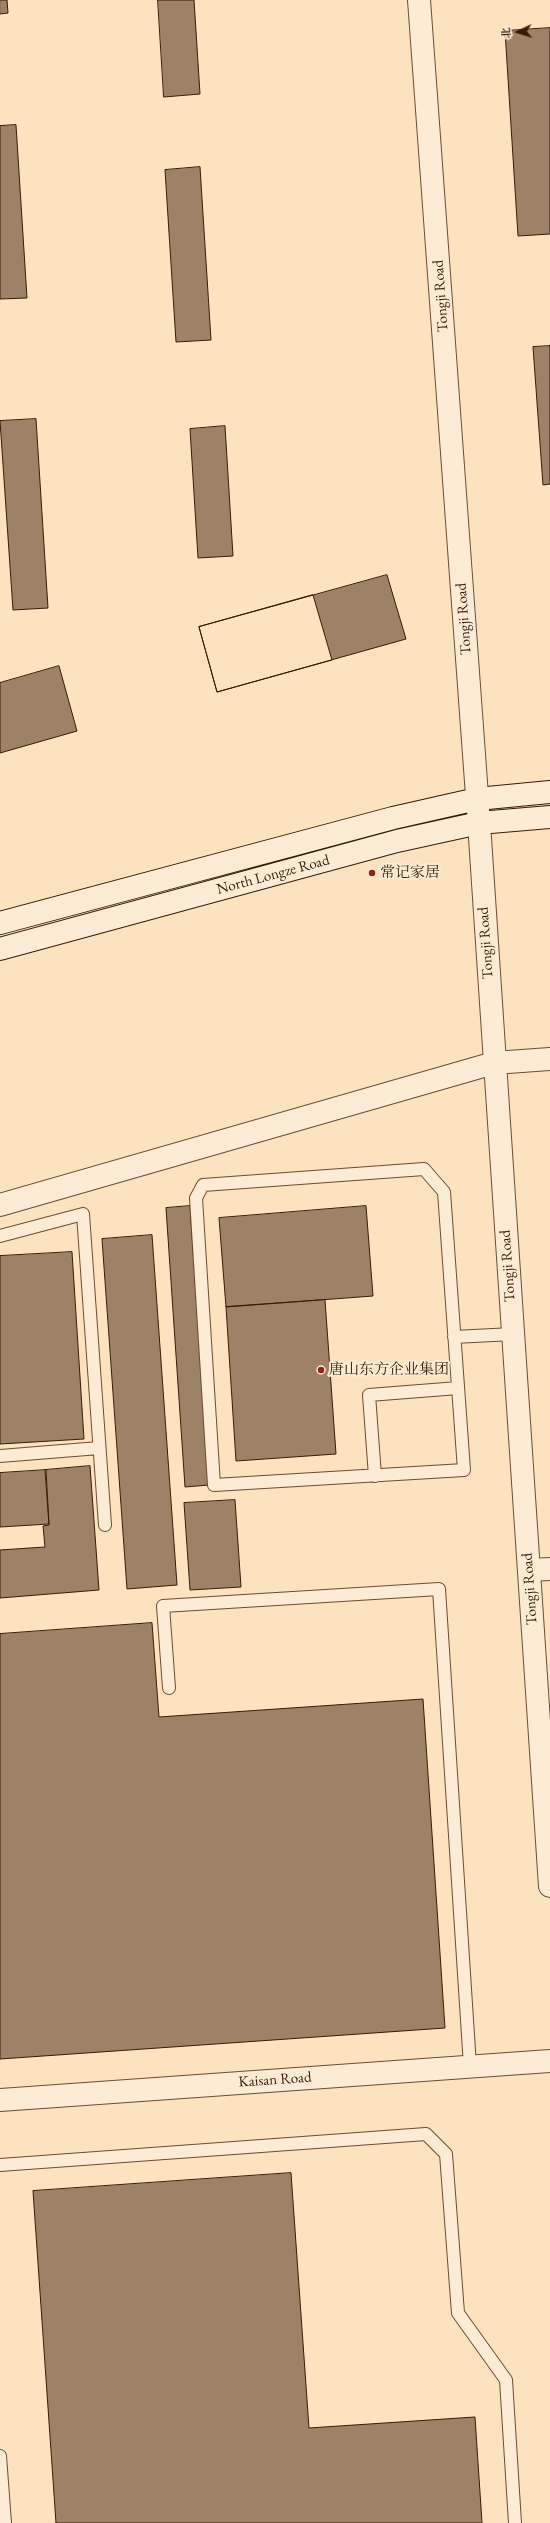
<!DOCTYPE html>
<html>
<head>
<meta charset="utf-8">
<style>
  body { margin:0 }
  #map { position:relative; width:550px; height:2523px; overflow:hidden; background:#fce2be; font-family:"EB Garamond","Noto Serif SC",serif }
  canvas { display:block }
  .north { position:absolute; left:498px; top:12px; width:40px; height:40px; -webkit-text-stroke:3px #fdecd5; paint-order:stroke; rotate:266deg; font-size:11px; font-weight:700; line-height:16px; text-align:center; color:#371b09 }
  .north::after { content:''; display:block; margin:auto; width:14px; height:18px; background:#371b09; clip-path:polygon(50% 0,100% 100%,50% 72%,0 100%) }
</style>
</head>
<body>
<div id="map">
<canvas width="550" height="2523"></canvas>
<div class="north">北</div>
</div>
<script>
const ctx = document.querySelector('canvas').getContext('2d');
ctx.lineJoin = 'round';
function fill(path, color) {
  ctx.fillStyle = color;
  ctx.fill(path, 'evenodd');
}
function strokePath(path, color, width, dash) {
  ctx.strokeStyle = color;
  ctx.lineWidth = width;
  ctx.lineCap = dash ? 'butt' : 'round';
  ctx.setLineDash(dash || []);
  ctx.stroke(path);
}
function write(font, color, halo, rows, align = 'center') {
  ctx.font = font + ' "EB Garamond","Noto Serif SC",serif';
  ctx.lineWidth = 4;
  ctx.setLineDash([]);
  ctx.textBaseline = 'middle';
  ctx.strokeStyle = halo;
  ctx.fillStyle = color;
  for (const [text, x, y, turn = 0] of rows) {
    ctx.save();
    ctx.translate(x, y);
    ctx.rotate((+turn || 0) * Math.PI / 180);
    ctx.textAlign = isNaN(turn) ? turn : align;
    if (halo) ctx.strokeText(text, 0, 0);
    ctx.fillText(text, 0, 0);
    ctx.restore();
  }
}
const building = new Path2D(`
  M 0,0 L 7,0 L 8,13 L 0,14 Z
  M 158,0 L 194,0 L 200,94 L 164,97 Z
  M 550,28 L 550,234 L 518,236 L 505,31 Z
  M 16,125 L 27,298 L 0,299 L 0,126 Z
  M 200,167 L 211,340 L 176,342 L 165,170 Z
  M 550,346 L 550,484 L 543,485 L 533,347 Z
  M 36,419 L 48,608 L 13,610 L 0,421 Z
  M 225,426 L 233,556 L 198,558 L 190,429 Z
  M 387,575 L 406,639 L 217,692 L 199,627 Z
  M 313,595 L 332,660 L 217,692 L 199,627 Z
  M 59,666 L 77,731 L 0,753 L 0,683 Z
  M 190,1206 L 209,1485 L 185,1487 L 166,1208 Z
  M 366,1206 L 373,1296 L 226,1307 L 219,1218 Z
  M 152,1235 L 177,1585 L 127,1589 L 102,1239 Z
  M 72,1252 L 84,1439 L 0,1444 L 0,1256 Z
  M 325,1300 L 336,1454 L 236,1461 L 226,1307 Z
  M 90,1466 L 99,1590 L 0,1598 L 0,1550 L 45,1547 L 43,1526 L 49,1525 L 45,1470 Z
  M 46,1470 L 49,1524 L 0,1527 L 0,1473 Z
  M 235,1500 L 241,1587 L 190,1590 L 184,1503 Z
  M 152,1623 L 159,1717 L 423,1699 L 445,2028 L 0,2059 L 0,1634 Z
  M 291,2173 L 309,2428 L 475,2417 L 482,2523 L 56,2523 L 33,2191 Z`);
fill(building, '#9d8267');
strokePath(building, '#371b09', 1);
const service = new Path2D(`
  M 424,1169 L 444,1192 L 464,1470 L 214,1485 L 196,1198 L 203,1185 Z
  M 0,1236 L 83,1214 L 105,1525
  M 454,1337 L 513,1334
  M 0,1456 L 99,1448
  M 375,1476 L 369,1395 L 458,1388
  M 169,1688 L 163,1606 L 439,1589 L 470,2066
  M 0,2165 L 426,2134 L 446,2154 L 458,2313 L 506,2380 L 515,2523
  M 0,2456 L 5,2523`);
const minor = new Path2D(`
  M 0,1205 L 494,1063 L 550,1059
  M 529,1570 L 550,1569`);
const tertiary = new Path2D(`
  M 419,0 L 479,823 L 550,1886
  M 0,2100 L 550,2061`);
const secondary = new Path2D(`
  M 0,923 L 393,818 L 477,799 L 550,792
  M 0,949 L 397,841 L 479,823 L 550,817`);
strokePath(service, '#684d36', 14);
strokePath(minor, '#684d36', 24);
strokePath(tertiary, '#684d36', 24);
strokePath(secondary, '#371b09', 24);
strokePath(service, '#fdecd5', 12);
strokePath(minor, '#fdecd5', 22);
strokePath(tertiary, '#fdecd5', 22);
strokePath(secondary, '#fdecd5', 22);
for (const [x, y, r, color] of [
  [372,873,4,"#8f2418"],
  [321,1370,4,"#8f2418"]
]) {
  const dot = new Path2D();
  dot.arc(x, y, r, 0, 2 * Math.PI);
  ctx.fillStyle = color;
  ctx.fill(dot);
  strokePath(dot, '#fdecd5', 1.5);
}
write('15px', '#371b09', '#fdecd5', [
  ["Tongji Road",441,296,-94],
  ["Tongji Road",464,619,-94],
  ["North Longze Road",273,875,-15],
  ["Tongji Road",486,943,-94],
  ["Tongji Road",508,1266,-94],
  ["Tongji Road",530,1589,-94],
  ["Kaisan Road",275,2080,-4]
]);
write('15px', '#371b09', '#fdecd5', [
  ["常记家居",380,873],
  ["唐山东方企业集团",329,1370]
], 'left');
</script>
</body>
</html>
